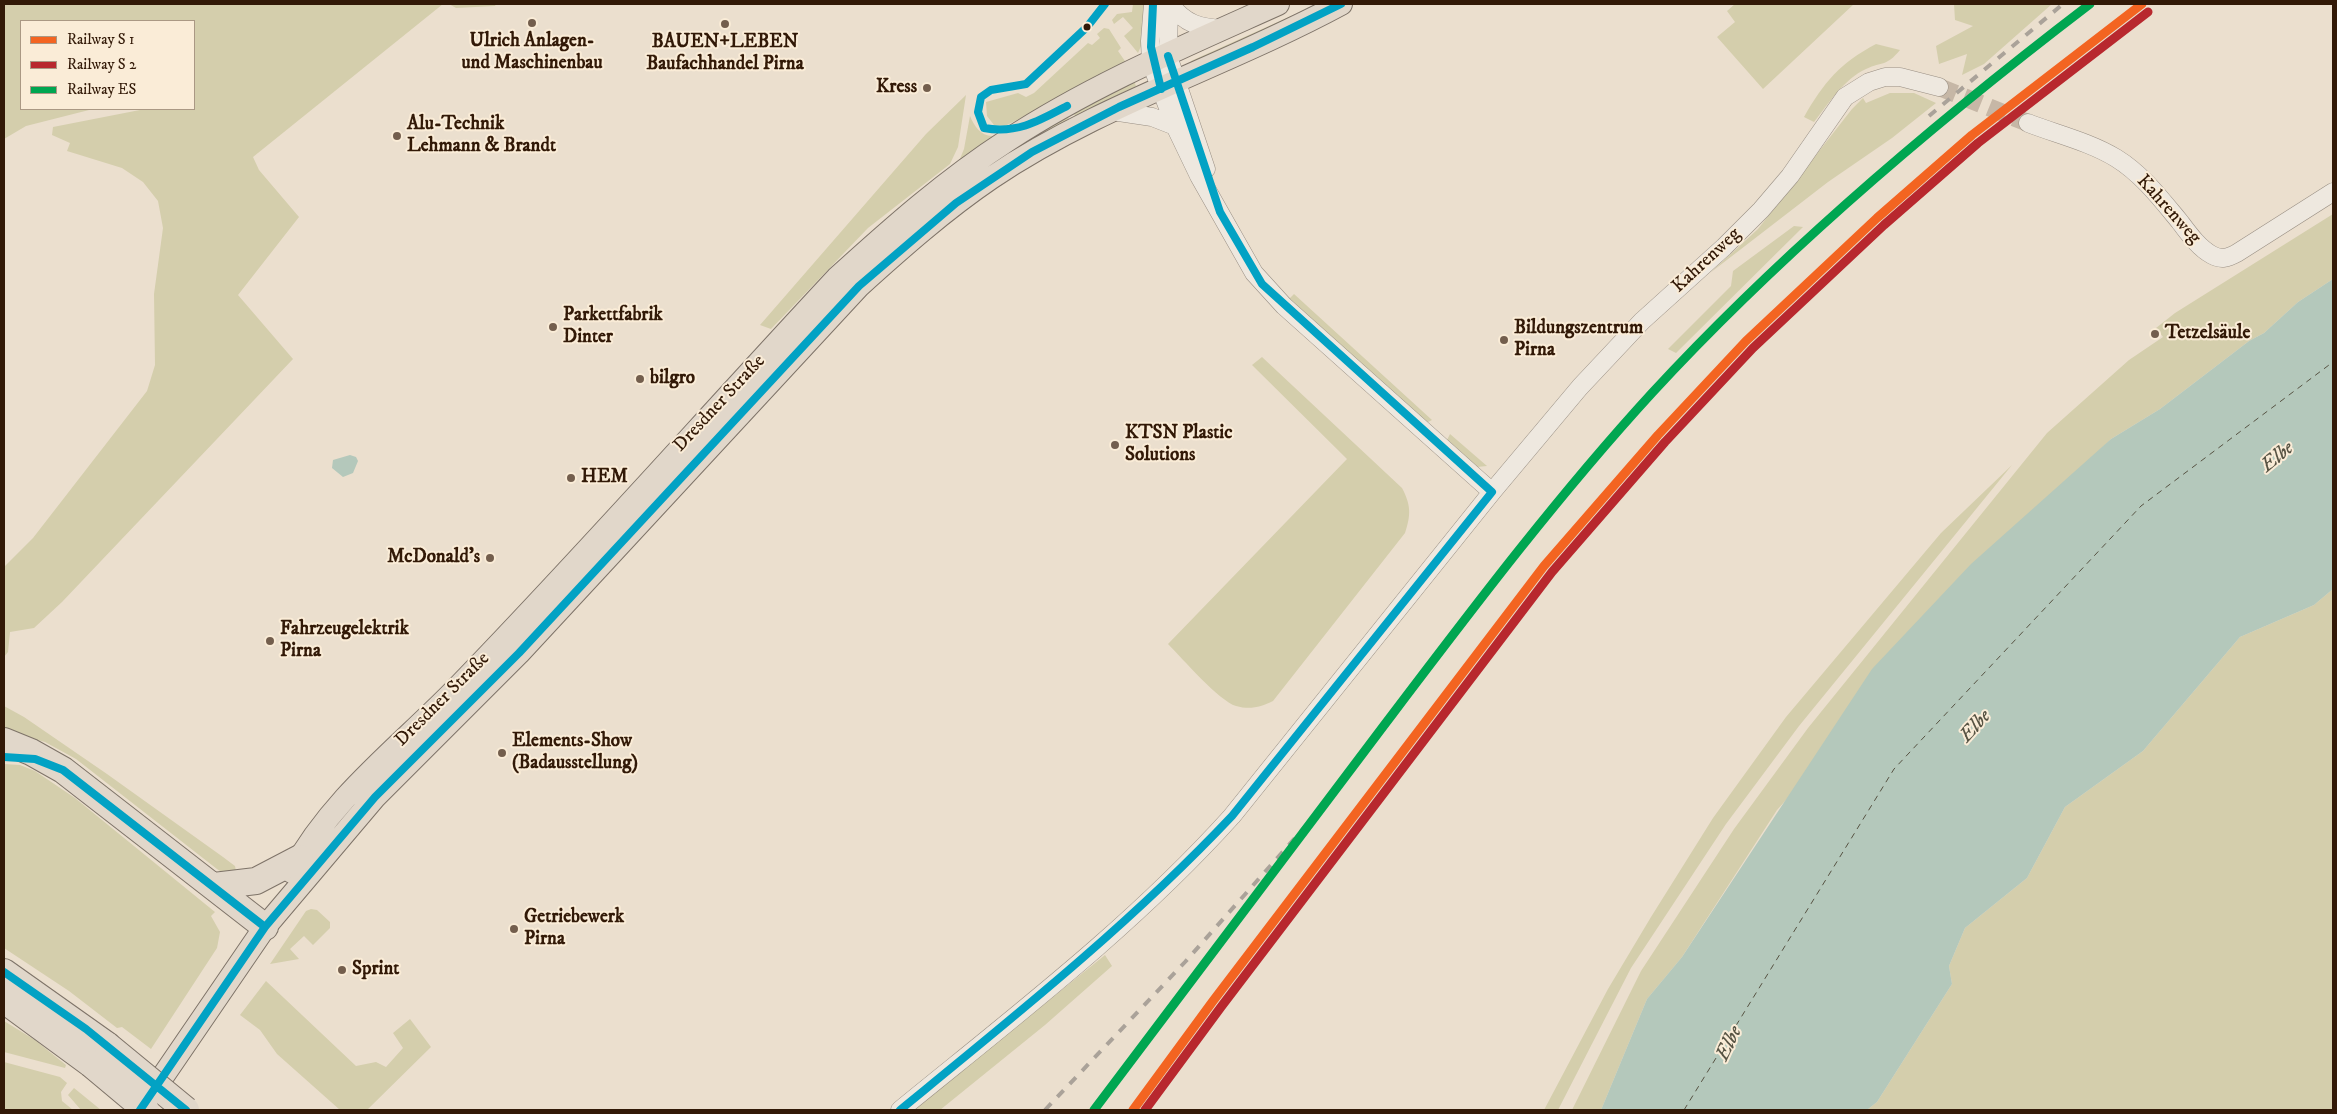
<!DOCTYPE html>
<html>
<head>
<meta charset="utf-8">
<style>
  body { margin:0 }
  #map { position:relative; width:2337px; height:1114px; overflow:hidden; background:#ebdfce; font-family:"IM FELL DW Pica",serif }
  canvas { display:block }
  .frame { position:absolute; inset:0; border:5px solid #321907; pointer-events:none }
  .legend { position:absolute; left:20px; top:20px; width:175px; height:90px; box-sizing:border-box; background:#faecd7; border:1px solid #aa9884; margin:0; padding:6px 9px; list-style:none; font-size:15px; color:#321907 }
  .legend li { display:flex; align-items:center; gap:10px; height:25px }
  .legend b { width:25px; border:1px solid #aa9884 }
</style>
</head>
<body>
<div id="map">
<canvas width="2337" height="1114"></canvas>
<div class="frame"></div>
<ul class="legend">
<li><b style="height:6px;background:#f36421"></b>Railway S 1</li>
<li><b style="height:6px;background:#b8282e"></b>Railway S 2</li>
<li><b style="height:6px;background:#00a651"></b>Railway ES</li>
</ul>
</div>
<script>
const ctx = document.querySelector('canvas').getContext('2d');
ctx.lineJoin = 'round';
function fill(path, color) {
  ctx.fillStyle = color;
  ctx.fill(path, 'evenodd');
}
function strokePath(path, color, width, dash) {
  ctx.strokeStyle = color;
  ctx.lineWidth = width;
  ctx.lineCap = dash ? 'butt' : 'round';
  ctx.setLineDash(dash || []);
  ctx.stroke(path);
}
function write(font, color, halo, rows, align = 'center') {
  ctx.font = font + ' "IM FELL DW Pica",serif';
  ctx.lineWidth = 4;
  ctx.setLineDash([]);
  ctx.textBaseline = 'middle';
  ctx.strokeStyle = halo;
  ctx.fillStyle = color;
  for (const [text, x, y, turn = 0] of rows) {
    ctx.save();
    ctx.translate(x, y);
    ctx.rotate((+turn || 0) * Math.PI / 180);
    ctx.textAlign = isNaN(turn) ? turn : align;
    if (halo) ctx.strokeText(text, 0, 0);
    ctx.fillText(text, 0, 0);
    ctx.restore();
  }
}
fill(new Path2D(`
  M 4,4 L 443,4 L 253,157 L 259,170 L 299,217 L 238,295 L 293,359 L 62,602 L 34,628 L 10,632 L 8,652 L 4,657 L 4,567 L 33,538 L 147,391 L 155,365 L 154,294 L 163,228 L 158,201 L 143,182 L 122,168 L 67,151 L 70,143 L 52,135 L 53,127 L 145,109 L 194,109 L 195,98 L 194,21 L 21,21 L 21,109 L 93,109 L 26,126 L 4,139 Z
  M 449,4 L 496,4 L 495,6 L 456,8 Z
  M 1133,4 L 1145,4 L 1141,46 L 1138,53 L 1124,36 L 1133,28 L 1123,17 L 1114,24 L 1112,20 L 1117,14 L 1132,12 Z
  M 1735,4 L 1854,4 L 1763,89 L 1717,37 L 1735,22 L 1727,11 Z
  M 1954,4 L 2052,4 L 1984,64 L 1962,75 L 1967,54 L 1939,64 L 1936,46 L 1973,26 L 1955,20 Z
  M 1291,16 L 1293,20 L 1193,65 L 1191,61 Z
  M 1104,28 L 1109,29 L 1121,48 L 1118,51 L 1127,64 L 1005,126 L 994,125 L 987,116 L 986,102 L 1018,93 L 1026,97 L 1034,93 L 1088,43 L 1092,45 L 1100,38 L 1097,34 Z
  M 1876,44 L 1900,50 C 1886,67 1883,61 1866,69 C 1844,79 1829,103 1814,122 L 1804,117 C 1824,82 1840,63 1876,44 Z
  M 1134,81 L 1136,86 L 1075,116 L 1073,112 Z
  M 1890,93 L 1914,93 L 1936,103 L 1892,138 L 1828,182 L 1710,273 L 1758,229 L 1852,109 L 1863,98 L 1866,103 Z
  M 966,95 L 958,147 L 950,164 L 868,228 L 771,329 L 760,325 L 926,134 Z
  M 1067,115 L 1069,119 L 974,176 L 1014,146 Z
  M 970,116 C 974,126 981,136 992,136 L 993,140 L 957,166 L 964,149 Z
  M 2333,214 L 2333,279 L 2298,302 L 2264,333 L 2249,341 L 2160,409 L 2111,439 L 1777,810 L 1682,957 L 1647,999 L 1601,1110 L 1572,1110 L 1641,971 L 1734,829 L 1808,728 L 2047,433 L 2129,360 L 2163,337 L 2156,328 L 2175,313 Z
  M 1794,226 L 1803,227 L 1676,353 L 1668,349 L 1731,286 L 1733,271 Z
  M 1294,294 L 1432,420 L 1426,423 L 1289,299 Z
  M 1262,357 L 1402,488 C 1411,505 1411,515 1405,533 L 1273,701 C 1261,707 1250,710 1236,706 C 1219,701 1182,658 1168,644 L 1347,459 L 1252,365 Z
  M 1450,434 L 1487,466 L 1477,467 L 1447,440 Z
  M 2012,465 L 1799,726 L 1726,824 L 1631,968 L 1558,1110 L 1544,1110 L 1608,989 L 1651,917 L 1713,818 L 1786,717 L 1941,533 Z
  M 2333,589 L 2333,1110 L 1867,1110 L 1877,1102 L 1952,984 L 1949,966 L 1965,928 L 2027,878 L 2065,807 L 2143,751 L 2240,637 L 2314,605 Z
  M 4,706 L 24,717 L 107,774 L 223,857 L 235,866 L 236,871 L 223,873 L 217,869 L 76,759 L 45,742 L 4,731 Z
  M 4,764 L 20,765 L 35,771 L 75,798 L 215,912 L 211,916 L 220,932 L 217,948 L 151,1049 L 122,1027 L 117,1028 L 69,991 L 4,948 Z
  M 311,909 L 317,910 L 330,922 L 330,928 L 313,945 L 304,936 L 290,949 L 299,959 L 270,964 L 306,911 Z
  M 1105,955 L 1112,966 L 1045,1025 L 940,1110 L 913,1110 Z
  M 266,981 L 356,1066 L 376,1062 L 386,1067 L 403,1048 L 393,1033 L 410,1019 L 431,1047 L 367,1110 L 340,1110 L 277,1054 L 260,1030 L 240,1015 Z
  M 4,1021 L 35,1040 L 66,1065 L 65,1068 L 4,1052 Z
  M 4,1062 L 60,1077 L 67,1083 L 61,1092 L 62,1101 L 73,1110 L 4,1110 Z
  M 74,1088 L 101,1110 L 81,1110 L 68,1095 Z`), '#d4ceac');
fill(new Path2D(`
  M 2333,279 L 2333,589 L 2314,605 L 2240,637 L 2143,751 L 2065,807 L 2027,878 L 1965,928 L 1949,966 L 1952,984 L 1877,1102 L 1867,1110 L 1601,1110 L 1647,999 L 1682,957 L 1872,669 L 1971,564 L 2111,439 L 2160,409 L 2249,341 L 2264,333 L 2298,302 Z
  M 350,455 L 356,457 L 358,461 L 353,473 L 343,477 L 332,468 L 333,460 Z`), '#b4c8bb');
strokePath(new Path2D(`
  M 1684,1110 L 1894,769 L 2141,506 L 2333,362`), '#575343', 1, [6, 5]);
strokePath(new Path2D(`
  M 1939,87 L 2028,123`), '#c6b7a6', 18, [18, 9]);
const minor = new Path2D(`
  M 1153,4 L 1150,41 L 1151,63 L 1175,126 L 1199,176 L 1254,273 L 1284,306 L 1492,492
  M 1169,4 L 1168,56 L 1206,169
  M 1170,4 C 1185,24 1200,28 1223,29
  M 1112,111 L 1152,117 L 1175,126
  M 2028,123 C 2056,134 2090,142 2116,158 C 2142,174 2161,199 2180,222 C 2189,234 2199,248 2212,255 C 2221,260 2228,258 2237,253 L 2333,192
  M 900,1110 C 1015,1016 1133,926 1232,816 L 1492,492 L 1580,387 L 1642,321 L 1724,247 L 1761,210 L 1790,176 L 1845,97 L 1869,82 L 1885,77 L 1900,77 L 1939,87`);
const major = new Path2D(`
  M 292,872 C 332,797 401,746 459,686 C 588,553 711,413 837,278 C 892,228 946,180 1008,140 C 1092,85 1187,45 1278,4
  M 146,1101 L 265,927 L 375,797 L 519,653 L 859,286 C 901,248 944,210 991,178 C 1099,105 1226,66 1341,4`);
const highway = new Path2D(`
  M 4,741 L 31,752 L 63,770 L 265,927
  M 214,886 L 256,881 L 300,858
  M 4,972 L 107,1045
  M 4,1000 L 91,1064`);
strokePath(minor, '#988e83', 19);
strokePath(major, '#7e7368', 24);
strokePath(highway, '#7e7368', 28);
strokePath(minor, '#eee8df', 18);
strokePath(major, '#e1d7ca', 22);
strokePath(highway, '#e1d7ca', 26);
strokePath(new Path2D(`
  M 1929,116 L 2063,4
  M 1045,1110 L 1185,962 L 1319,811`), '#aaa299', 4, [9, 9]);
const highwayBridge = new Path2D(`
  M 107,1045 L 186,1110
  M 91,1064 L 146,1110`);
strokePath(highwayBridge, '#7e7368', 28, []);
strokePath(highwayBridge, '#e1d7ca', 26);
strokePath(new Path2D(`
  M 1153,4 L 1151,47 L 1161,89
  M 1168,56 L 1220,212 L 1262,284 L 1492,492
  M 1067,106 C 1039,121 1017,134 984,128 L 978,112 L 981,97 L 991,90 L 1026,84 L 1087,27 L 1105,4
  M 4,757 L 35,759 L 63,770 L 265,927
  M 4,972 L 86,1029 L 186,1110
  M 140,1110 L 265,927 L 375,797 L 519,653 L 859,286 L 956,203 L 1032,152 L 1119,107 L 1253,47 L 1341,4
  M 900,1110 C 1015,1016 1130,924 1232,816 L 1492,492`), '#02a2c4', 8);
strokePath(new Path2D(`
  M 1133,1110 L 1213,1001 L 1544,566 L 1658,435 L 1746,341 L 1877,218 L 1972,135 L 2142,4`), '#f36421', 9);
strokePath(new Path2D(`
  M 1145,1110 L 1221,1007 L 1552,572 L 1665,442 L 1753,348 L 1884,225 L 1978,143 L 2148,12`), '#b8282e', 9);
strokePath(new Path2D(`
  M 1094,1110 C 1189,984 1284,858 1379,732 C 1467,616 1554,500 1652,393 C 1782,252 1938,120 2090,4`), '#00a651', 9);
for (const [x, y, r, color] of [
  [532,23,5,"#735e4d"],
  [725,24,5,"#735e4d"],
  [1087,27,4.5,"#321907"],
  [927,88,5,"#735e4d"],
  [397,136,5,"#735e4d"],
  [553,327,5,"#735e4d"],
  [2155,334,5,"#735e4d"],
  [1504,340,5,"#735e4d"],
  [640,379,5,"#735e4d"],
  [1115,445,5,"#735e4d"],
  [571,478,5,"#735e4d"],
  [490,558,5,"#735e4d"],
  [270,641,5,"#735e4d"],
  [502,753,5,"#735e4d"],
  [514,929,5,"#735e4d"],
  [342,970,5,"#735e4d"]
]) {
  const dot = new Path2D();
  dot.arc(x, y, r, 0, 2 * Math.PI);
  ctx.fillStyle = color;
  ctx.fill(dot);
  strokePath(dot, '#faecd7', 2);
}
write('bold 19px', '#321907', '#faecd7', [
  ["Ulrich Anlagen-",532,42,"center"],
  ["und Maschinenbau",532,64,"center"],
  ["BAUEN+LEBEN",725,43,"center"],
  ["Baufachhandel Pirna",725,65,"center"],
  ["Kress",917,88,"right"],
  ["Alu-Technik",407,125],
  ["Lehmann & Brandt",407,147],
  ["Parkettfabrik",563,316],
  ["Dinter",563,338],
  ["Bildungszentrum",1514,329],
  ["Pirna",1514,351],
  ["Tetzelsäule",2165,334],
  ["bilgro",650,379],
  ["KTSN Plastic",1125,434],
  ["Solutions",1125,456],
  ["HEM",581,478],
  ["McDonald's",480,558,"right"],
  ["Fahrzeugelektrik",280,630],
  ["Pirna",280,652],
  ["Elements-Show",512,742],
  ["(Badausstellung)",512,764],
  ["Getriebewerk",524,918],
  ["Pirna",524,940],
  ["Sprint",352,970]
], 'left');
write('19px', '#321907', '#faecd7', [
  ["Kahrenweg",2168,210,48],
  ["Kahrenweg",1707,261,-43],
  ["Dresdner Straße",720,404,-47],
  ["Dresdner Straße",443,700,-45]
]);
write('italic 20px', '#575343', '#faecd7', [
  ["Elbe",2278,458,-40],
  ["Elbe",1976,727,-48],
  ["Elbe",1730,1044,-65]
]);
</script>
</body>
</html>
